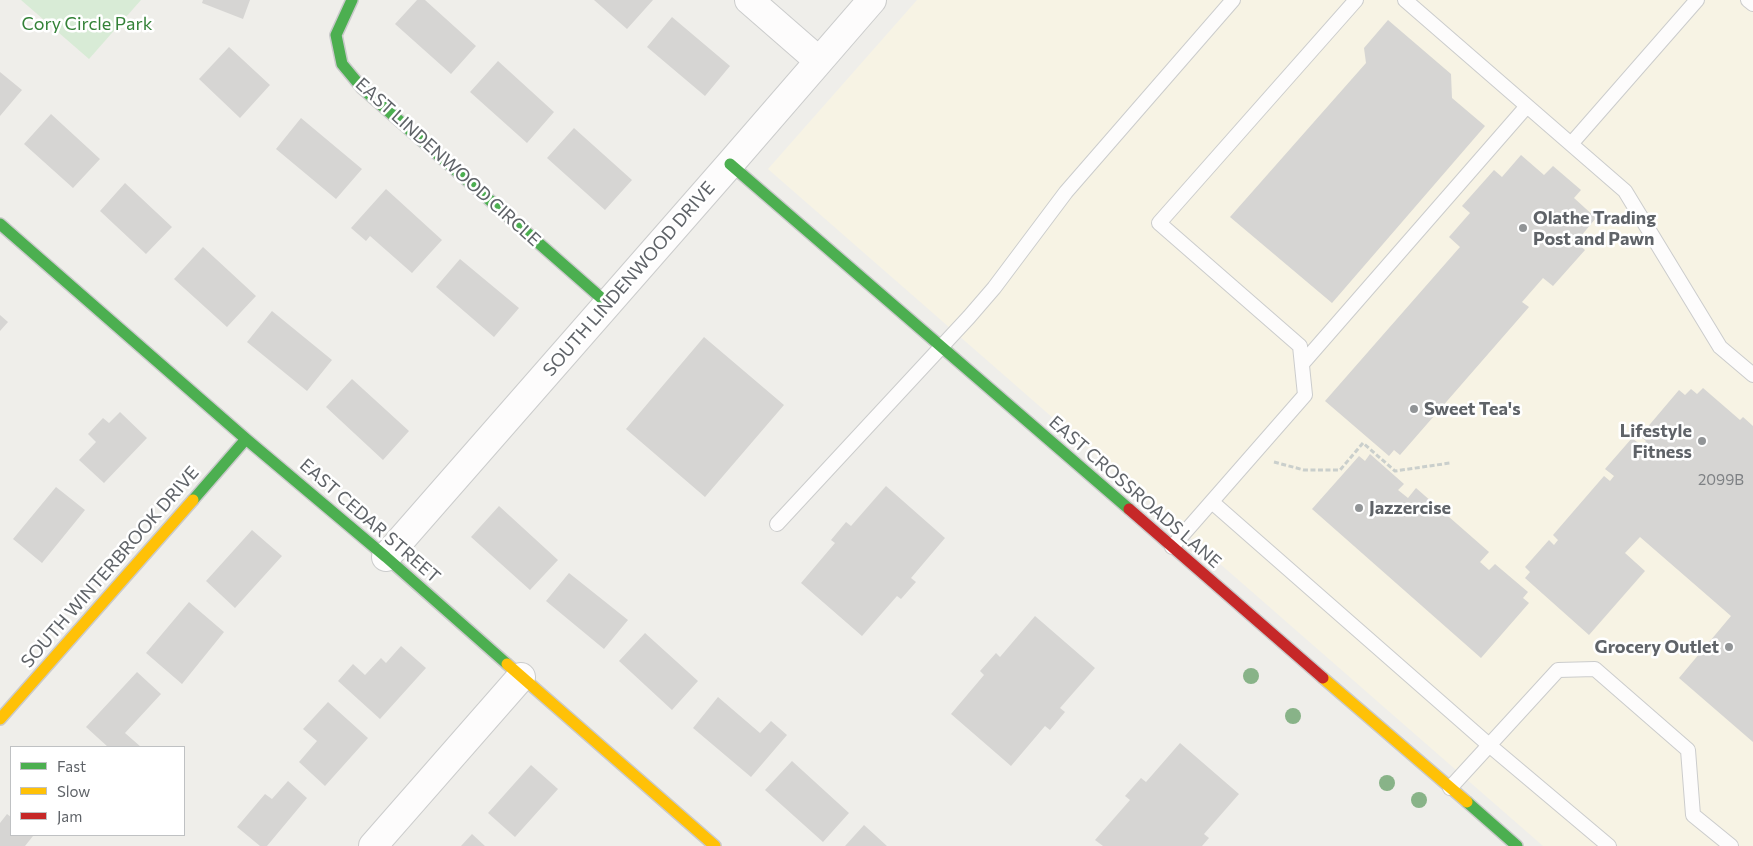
<!DOCTYPE html>
<html>
<head>
<meta charset="utf-8">
<style>
  body { margin:0 }
  #map { position:relative; width:1753px; height:846px; overflow:hidden; background:#efeeea; font-family:Commissioner,sans-serif }
  canvas { display:block }
  .legend { position:absolute; left:10px; top:746px; width:175px; height:90px; box-sizing:border-box; background:#fff; border:1px solid #bfc1c3; margin:0; padding:6px 9px; list-style:none; font-size:15px; color:#5f6368 }
  .legend li { display:flex; align-items:center; gap:10px; height:25px }
  .legend b { width:25px; border:1px solid #bfc1c3 }
</style>
</head>
<body>
<div id="map">
<canvas width="1753" height="846"></canvas>
<ul class="legend">
<li><b style="height:6px;background:#4caf50"></b>Fast</li>
<li><b style="height:6px;background:#ffc107"></b>Slow</li>
<li><b style="height:6px;background:#c62828"></b>Jam</li>
</ul>
</div>
<script>
const ctx = document.querySelector('canvas').getContext('2d');
ctx.lineJoin = 'round';
function fill(path, color) {
  ctx.fillStyle = color;
  ctx.fill(path, 'evenodd');
}
function strokePath(path, color, width, dash) {
  ctx.strokeStyle = color;
  ctx.lineWidth = width;
  ctx.lineCap = dash ? 'butt' : 'round';
  ctx.setLineDash(dash || []);
  ctx.stroke(path);
}
function write(font, color, halo, rows, align = 'center') {
  ctx.font = font + ' Commissioner,sans-serif';
  ctx.lineWidth = 5;
  ctx.setLineDash([]);
  ctx.textBaseline = 'middle';
  ctx.strokeStyle = halo;
  ctx.fillStyle = color;
  for (const [text, x, y, turn = 0] of rows) {
    ctx.save();
    ctx.translate(x, y);
    ctx.rotate((+turn || 0) * Math.PI / 180);
    ctx.textAlign = isNaN(turn) ? turn : align;
    if (halo) ctx.strokeText(text, 0, 0);
    ctx.fillText(text, 0, 0);
    ctx.restore();
  }
}
fill(new Path2D(`
  M 917,0 L 1753,0 L 1753,846 L 1543,846 L 768,169 Z`), '#f7f3e4');
fill(new Path2D(`
  M 21,0 L 141,0 L 89,59 Z`), '#d8ebd6');
fill(new Path2D(`
  M 203,0 L 250,0 L 243,19 L 202,3 Z
  M 417,0 L 425,0 L 476,46 L 451,74 L 395,24 Z
  M 594,0 L 653,0 L 627,29 Z
  M 672,17 L 730,66 L 705,96 L 647,47 Z
  M 1388,20 L 1451,74 L 1452,98 L 1485,126 L 1332,303 L 1230,217 L 1366,63 L 1364,48 Z
  M 229,47 L 270,85 L 240,118 L 199,79 Z
  M 498,61 L 554,112 L 527,143 L 470,92 Z
  M 0,72 L 22,90 L 0,116 Z
  M 51,114 L 100,159 L 73,188 L 24,144 Z
  M 301,118 L 362,169 L 336,199 L 276,149 Z
  M 574,128 L 632,180 L 605,210 L 547,158 Z
  M 1521,155 L 1544,175 L 1553,166 L 1581,190 L 1574,198 L 1596,218 L 1576,242 L 1585,250 L 1553,286 L 1543,278 L 1522,302 L 1529,307 L 1400,455 L 1394,450 L 1389,456 L 1325,401 L 1460,247 L 1449,237 L 1470,213 L 1462,206 L 1494,170 L 1502,177 Z
  M 125,183 L 172,227 L 146,254 L 100,211 Z
  M 386,189 L 442,240 L 412,273 L 370,236 L 366,241 L 351,228 Z
  M 203,247 L 256,296 L 227,327 L 174,279 Z
  M 460,259 L 519,308 L 494,337 L 436,287 Z
  M 272,311 L 332,360 L 307,391 L 247,342 Z
  M 0,315 L 8,322 L 0,331 Z
  M 704,337 L 784,405 L 705,497 L 626,429 Z
  M 352,379 L 409,431 L 383,460 L 326,407 Z
  M 1703,388 L 1740,420 L 1743,417 L 1753,426 L 1753,742 L 1679,678 L 1731,616 L 1640,537 L 1625,553 L 1645,571 L 1589,635 L 1525,578 L 1530,572 L 1525,567 L 1549,540 L 1554,545 L 1558,540 L 1553,535 L 1604,476 L 1610,481 L 1614,476 L 1605,469 L 1632,438 L 1642,446 L 1646,441 L 1640,436 L 1679,390 L 1685,395 L 1691,389 L 1697,394 Z
  M 120,412 L 147,438 L 104,483 L 79,460 L 96,442 L 88,434 L 103,418 L 109,423 Z
  M 1370,454 L 1404,484 L 1398,490 L 1408,498 L 1416,488 L 1489,552 L 1480,562 L 1489,570 L 1495,564 L 1528,592 L 1523,598 L 1529,603 L 1481,658 L 1312,509 L 1359,456 L 1365,461 Z
  M 886,486 L 945,538 L 911,578 L 916,582 L 901,599 L 897,596 L 862,636 L 801,583 L 835,543 L 831,540 L 846,522 L 851,526 Z
  M 56,487 L 85,510 L 42,563 L 13,539 Z
  M 499,506 L 558,560 L 530,590 L 471,537 Z
  M 252,530 L 282,556 L 235,608 L 206,581 Z
  M 569,573 L 628,620 L 604,649 L 546,601 Z
  M 189,602 L 224,632 L 182,684 L 146,653 Z
  M 1035,616 L 1095,668 L 1060,708 L 1065,712 L 1050,730 L 1045,726 L 1011,766 L 951,714 L 984,675 L 980,671 L 996,653 L 1000,657 Z
  M 645,633 L 698,681 L 672,710 L 619,661 Z
  M 401,646 L 426,668 L 380,719 L 338,681 L 353,664 L 365,675 L 381,658 L 386,663 Z
  M 137,672 L 161,694 L 125,733 L 141,747 L 108,747 L 86,727 Z
  M 718,697 L 760,733 L 771,721 L 787,735 L 751,777 L 693,728 Z
  M 328,702 L 368,738 L 325,786 L 299,762 L 317,741 L 303,729 Z
  M 1180,743 L 1239,794 L 1204,834 L 1209,838 L 1202,846 L 1103,846 L 1095,840 L 1130,800 L 1125,796 L 1141,778 L 1146,782 Z
  M 792,761 L 849,813 L 823,842 L 765,790 Z
  M 531,765 L 558,789 L 515,837 L 488,813 Z
  M 288,781 L 307,798 L 267,846 L 260,846 L 237,827 L 265,794 L 272,799 Z
  M 7,814 L 11,817 L 11,835 L 33,836 L 25,846 L 0,846 L 0,823 Z
  M 864,825 L 887,846 L 845,846 Z
  M 472,834 L 485,846 L 461,846 Z`), '#d6d5d3');
const lane = new Path2D(`
  M 1405,0 L 1625,191 L 1720,347 L 1753,375
  M 1748,0 L 1753,4
  M 1571,144 L 1697,0
  M 1302,364 L 1527,106
  M 1212,502 L 1489,745 L 1609,846
  M 777,524 L 969,317 L 994,288 L 1066,192 L 1233,0
  M 1172,547 L 1305,395 L 1300,346 L 1159,223 L 1356,0
  M 1450,788 L 1558,670 L 1595,669 L 1688,750 L 1693,815 L 1731,846`);
const street = new Path2D(`
  M 749,0 L 819,61
  M 386,557 L 730,164 L 872,0
  M 373,846 L 521,677`);
const fast = new Path2D(`
  M 352,0 L 336,35 L 342,64 L 362,88 L 607,303
  M 730,164 L 1129,509
  M 0,224 L 246,439 L 386,557 L 507,664
  M 193,500 L 246,439
  M 1467,802 L 1517,846`);
const slow = new Path2D(`
  M 507,664 L 715,846
  M 1323,678 L 1467,802
  M 0,719 L 193,500`);
const jam = new Path2D(`
  M 1129,509 L 1323,678`);
strokePath(lane, '#cbcccc', 16);
strokePath(street, '#cbcccc', 30);
strokePath(fast, '#cacacb', 14);
strokePath(slow, '#cacacb', 14);
strokePath(jam, '#cacacb', 14);
strokePath(new Path2D(`
  M 1274,462 L 1304,470 L 1340,470 L 1363,443 L 1395,471 L 1450,463`), '#cacfcc', 3, [5, 2.5]);
strokePath(lane, '#fdfcfc', 14);
strokePath(street, '#fdfcfc', 28);
strokePath(fast, '#4caf50', 11);
strokePath(slow, '#ffc107', 11);
strokePath(jam, '#c62828', 11);
ctx.fillStyle = '#88b388';
for (const [x, y] of [
  [1251,676],
  [1293,716],
  [1387,783],
  [1419,800]
]) {
  ctx.beginPath();
  ctx.arc(x, y, 8, 0, 2 * Math.PI);
  ctx.fill();
}
for (const [x, y, r, color] of [
  [1523,228,5,"#919496"],
  [1414,409,5,"#919496"],
  [1702,441,5,"#919496"],
  [1359,508,5,"#919496"],
  [1729,647,5,"#919496"]
]) {
  const dot = new Path2D();
  dot.arc(x, y, r, 0, 2 * Math.PI);
  ctx.fillStyle = color;
  ctx.fill(dot);
  strokePath(dot, '#fff', 2);
}
write('15px', '#7e8184', null, [
  ["2099B",1721,480]
]);
write('18px', '#348238', '#fff', [
  ["Cory Circle Park",87,24]
]);
write('18px', '#5f6368', '#fff', [
  ["EAST LINDENWOOD CIRCLE",448,162,42],
  ["SOUTH LINDENWOOD DRIVE",629,279,-49],
  ["EAST CROSSROADS LANE",1135,492,41],
  ["EAST CEDAR STREET",370,521,41],
  ["SOUTH WINTERBROOK DRIVE",110,567,-49]
]);
write('bold 18px', '#5f6368', '#fff', [
  ["Olathe Trading",1533,218],
  ["Post and Pawn",1533,239],
  ["Sweet Tea's",1424,409],
  ["Lifestyle",1692,431,"right"],
  ["Fitness",1692,452,"right"],
  ["Jazzercise",1369,508],
  ["Grocery Outlet",1719,647,"right"]
], 'left');
</script>
</body>
</html>
